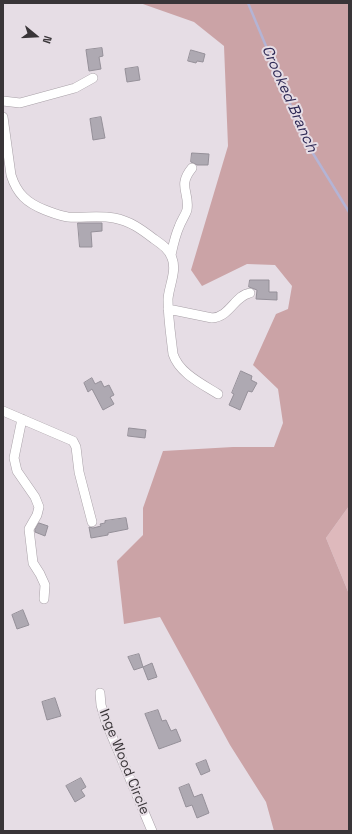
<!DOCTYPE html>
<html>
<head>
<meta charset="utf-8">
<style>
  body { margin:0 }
  #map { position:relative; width:352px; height:834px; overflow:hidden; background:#e6dde5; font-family:"Space Grotesk",sans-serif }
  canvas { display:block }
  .frame { position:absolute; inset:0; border:4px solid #393538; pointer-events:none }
  .north { position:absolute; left:16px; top:16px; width:40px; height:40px; -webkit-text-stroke:3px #e6dde5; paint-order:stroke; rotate:108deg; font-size:11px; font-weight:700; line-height:16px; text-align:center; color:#393538 }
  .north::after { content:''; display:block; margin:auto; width:14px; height:18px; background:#393538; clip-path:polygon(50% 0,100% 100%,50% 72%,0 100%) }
</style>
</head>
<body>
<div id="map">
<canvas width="352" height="834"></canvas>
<div class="frame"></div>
<div class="north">N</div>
</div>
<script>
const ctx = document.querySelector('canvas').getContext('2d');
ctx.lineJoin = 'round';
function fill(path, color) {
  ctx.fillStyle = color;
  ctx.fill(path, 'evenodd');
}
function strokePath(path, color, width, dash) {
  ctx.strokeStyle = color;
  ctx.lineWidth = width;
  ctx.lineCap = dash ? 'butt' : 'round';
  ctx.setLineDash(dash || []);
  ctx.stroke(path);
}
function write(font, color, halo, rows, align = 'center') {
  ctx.font = font + ' "Space Grotesk",sans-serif';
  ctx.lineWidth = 4;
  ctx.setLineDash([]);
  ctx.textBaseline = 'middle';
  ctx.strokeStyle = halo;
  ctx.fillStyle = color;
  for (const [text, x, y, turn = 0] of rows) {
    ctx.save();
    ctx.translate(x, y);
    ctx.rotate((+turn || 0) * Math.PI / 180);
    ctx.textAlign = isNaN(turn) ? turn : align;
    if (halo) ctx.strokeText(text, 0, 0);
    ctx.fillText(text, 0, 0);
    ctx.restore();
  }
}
fill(new Path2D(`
  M 349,506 L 349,594 L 326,538 Z`), '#deb9bc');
fill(new Path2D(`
  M 140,3 L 349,3 L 349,506 L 326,538 L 349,594 L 349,831 L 274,831 L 266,802 L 230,745 L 160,617 L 124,624 L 117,561 L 143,535 L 143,508 L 163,451 L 233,447 L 274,447 L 283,423 L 278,389 L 253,365 L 276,314 L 288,309 L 292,286 L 275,265 L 247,264 L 202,286 L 191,270 L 228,146 L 224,46 L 194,22 Z`), '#cba3a6');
strokePath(new Path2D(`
  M 248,3 L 306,142 L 349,212`), '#b4b4d5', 2.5);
const building = new Path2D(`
  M 102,48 L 103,56 L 99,57 L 101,69 L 89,71 L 86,50 Z
  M 191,50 L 205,54 L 203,62 L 197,61 L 196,63 L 188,61 Z
  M 138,67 L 140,80 L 127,82 L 125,69 Z
  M 101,117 L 105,138 L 93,140 L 90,119 Z
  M 192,153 L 209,154 L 208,165 L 197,165 L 191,162 Z
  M 78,223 L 102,223 L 102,231 L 91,232 L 92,247 L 80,247 Z
  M 250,280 L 269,280 L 269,292 L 277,292 L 277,300 L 256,299 L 257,290 L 249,287 Z
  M 241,371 L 252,376 L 251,380 L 257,383 L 252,392 L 248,391 L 240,410 L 229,405 L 234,394 L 232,393 Z
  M 92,378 L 95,384 L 101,381 L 104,387 L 109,385 L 114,395 L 110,397 L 114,404 L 103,410 L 92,389 L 88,392 L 84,383 Z
  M 129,428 L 146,430 L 145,438 L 128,436 Z
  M 126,518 L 128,529 L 108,533 L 108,535 L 91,538 L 89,527 L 93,528 L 101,526 L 100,524 L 105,523 L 105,521 Z
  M 39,523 L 48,526 L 45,536 L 35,532 L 35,530 Z
  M 23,610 L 29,625 L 17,629 L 12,615 Z
  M 139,654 L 143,667 L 152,663 L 157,677 L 148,680 L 143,667 L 134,670 L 128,657 Z
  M 55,698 L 61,716 L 47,720 L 42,702 Z
  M 158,710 L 162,721 L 166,720 L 171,731 L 176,729 L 181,741 L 159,749 L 145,714 Z
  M 206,760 L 210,771 L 201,775 L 196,764 Z
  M 81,778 L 86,787 L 81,790 L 85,796 L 75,802 L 66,786 Z
  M 189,784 L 194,797 L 202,794 L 209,813 L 197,818 L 192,805 L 186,807 L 179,788 Z`);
fill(building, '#aea9b2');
strokePath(building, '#959099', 1);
const minor = new Path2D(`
  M 3,101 L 20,103 L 75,88 L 93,78
  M 3,117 L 11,175 C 17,194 27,203 45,210 C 53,213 60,216 68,217 C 83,218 99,215 114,218 C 130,221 141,229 154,239 C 161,244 169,249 172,258 C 177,271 169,286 168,299 C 168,318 171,336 173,354 C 179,373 202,384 218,394
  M 171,255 C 173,246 175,236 179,227 C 181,221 185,216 187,210 C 190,192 177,186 192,168
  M 168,309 L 212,318 C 230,317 235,295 250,293
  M 3,411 L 73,441 L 76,447 L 79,472 L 92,522
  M 22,419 L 14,458 L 17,471 L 35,497 L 39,507 L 37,515 L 29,529 L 33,563 L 40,574 L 45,585 L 44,599
  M 100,693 L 101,705 L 106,722 L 152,831`);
strokePath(minor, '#a8a0a7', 10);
strokePath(minor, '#fff', 9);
write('14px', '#393538', '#e6dde5', [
  ["Inge Wood Circle",124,762,68]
]);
write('italic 15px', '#2f2a56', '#e6dde5', [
  ["Crooked Branch",289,99,66]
]);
</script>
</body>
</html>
